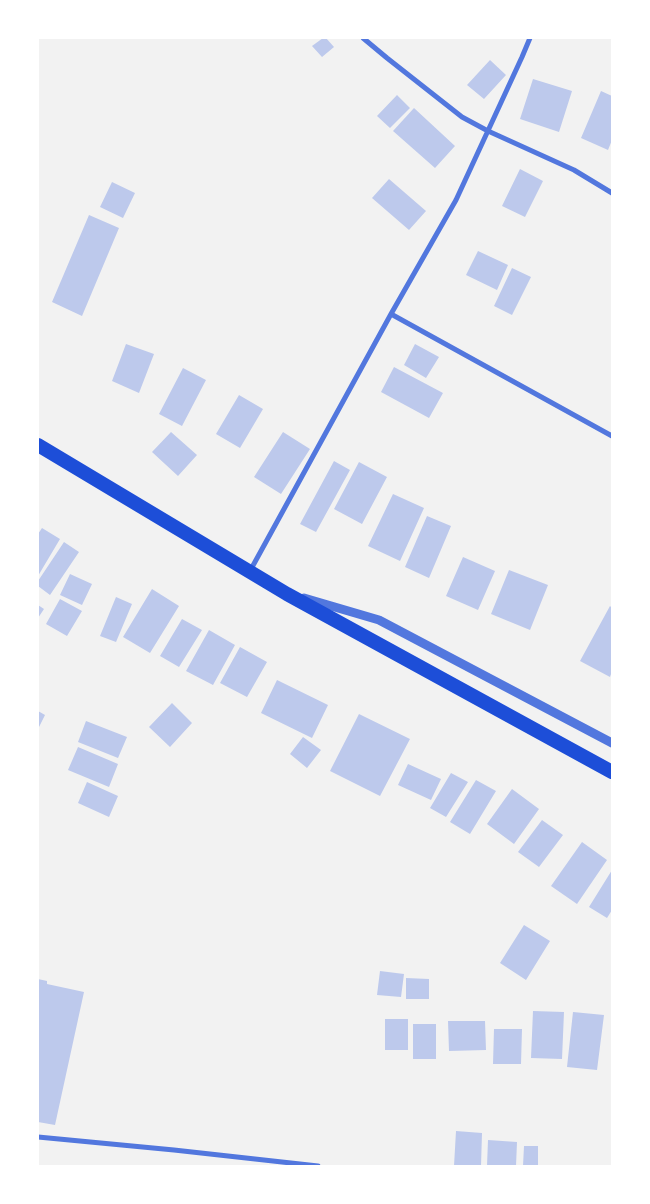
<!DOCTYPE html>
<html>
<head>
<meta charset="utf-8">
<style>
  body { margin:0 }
  #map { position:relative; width:650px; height:1204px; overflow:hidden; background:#f2f2f2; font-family:"DejaVu Sans",sans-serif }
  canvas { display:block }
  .frame { position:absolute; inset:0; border:39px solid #fff; pointer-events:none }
</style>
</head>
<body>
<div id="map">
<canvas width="650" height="1204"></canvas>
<div class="frame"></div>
</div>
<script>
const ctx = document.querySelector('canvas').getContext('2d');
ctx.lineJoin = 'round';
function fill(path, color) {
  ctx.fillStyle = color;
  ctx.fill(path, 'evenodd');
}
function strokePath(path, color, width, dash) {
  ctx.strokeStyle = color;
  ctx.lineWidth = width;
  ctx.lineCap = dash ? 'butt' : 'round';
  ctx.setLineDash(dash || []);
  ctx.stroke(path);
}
fill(new Path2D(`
  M 323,38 L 326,38 L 334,47 L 322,57 L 312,46 Z
  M 490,60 L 506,75 L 484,99 L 467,85 Z
  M 533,79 L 572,91 L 559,132 L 520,119 Z
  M 601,91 L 612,96 L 612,140 L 608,150 L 581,138 Z
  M 397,95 L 410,108 L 390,128 L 377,116 Z
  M 414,108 L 455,146 L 435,168 L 393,131 Z
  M 520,169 L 543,181 L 525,217 L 502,206 Z
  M 389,179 L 426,211 L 409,230 L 372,198 Z
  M 112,182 L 135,193 L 123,218 L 100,207 Z
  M 89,215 L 119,228 L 82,316 L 52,302 Z
  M 478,251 L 508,265 L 497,290 L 466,275 Z
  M 512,268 L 531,277 L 512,315 L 494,306 Z
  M 126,344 L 154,354 L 139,393 L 112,381 Z
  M 415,344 L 439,357 L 426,378 L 404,365 Z
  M 394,367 L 443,393 L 429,418 L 381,392 Z
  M 183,368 L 206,380 L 182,426 L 159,414 Z
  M 239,395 L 263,409 L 240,448 L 216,434 Z
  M 171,432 L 197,455 L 178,476 L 152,452 Z
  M 283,432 L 310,449 L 281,494 L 254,477 Z
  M 334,461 L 350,470 L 316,532 L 300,524 Z
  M 359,462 L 387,477 L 362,524 L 334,509 Z
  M 393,494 L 424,508 L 400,561 L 368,546 Z
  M 427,516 L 451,526 L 429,578 L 405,567 Z
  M 42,528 L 60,539 L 38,576 L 38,534 Z
  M 64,542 L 79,552 L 50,595 L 38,586 L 38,581 Z
  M 463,557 L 495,571 L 478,610 L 446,596 Z
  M 509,570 L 548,585 L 530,630 L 491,614 Z
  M 70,574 L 92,584 L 82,605 L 60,595 Z
  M 152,589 L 179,606 L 150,653 L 123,637 Z
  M 116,597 L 132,604 L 116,642 L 100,636 Z
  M 60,599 L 82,611 L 67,636 L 46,624 Z
  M 38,605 L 44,609 L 38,618 Z
  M 610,606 L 612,608 L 612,671 L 610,677 L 580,661 Z
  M 182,619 L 202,630 L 179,667 L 160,656 Z
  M 209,630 L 235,645 L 213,685 L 186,671 Z
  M 240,647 L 267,662 L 247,697 L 220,683 Z
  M 277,680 L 328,705 L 312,738 L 261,713 Z
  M 172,703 L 192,723 L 170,747 L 149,727 Z
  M 38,711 L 45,715 L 38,729 Z
  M 359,714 L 410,739 L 380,796 L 330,771 Z
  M 86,721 L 127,737 L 118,758 L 78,742 Z
  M 303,737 L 321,750 L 307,768 L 290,754 Z
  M 78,747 L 118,764 L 109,787 L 68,770 Z
  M 408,764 L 441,779 L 431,800 L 398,785 Z
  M 451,773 L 468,782 L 446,817 L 430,808 Z
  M 476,780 L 496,791 L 470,834 L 450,822 Z
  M 87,782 L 118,796 L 109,817 L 78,803 Z
  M 512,789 L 539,809 L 514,844 L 487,824 Z
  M 542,820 L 563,835 L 539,867 L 518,852 Z
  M 582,842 L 607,860 L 577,904 L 551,886 Z
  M 612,870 L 612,910 L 607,918 L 589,907 Z
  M 524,925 L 550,941 L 526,980 L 500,963 Z
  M 380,971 L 404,974 L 401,997 L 377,995 Z
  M 406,978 L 429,979 L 429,999 L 406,999 Z
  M 38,979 L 47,981 L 47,984 L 84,992 L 55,1125 L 38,1122 Z
  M 533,1011 L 564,1012 L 562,1059 L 531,1058 Z
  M 573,1012 L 604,1015 L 597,1070 L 567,1067 Z
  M 385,1019 L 408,1019 L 408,1050 L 385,1050 Z
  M 448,1021 L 485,1021 L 486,1050 L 449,1051 Z
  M 413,1024 L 436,1024 L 436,1059 L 413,1059 Z
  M 494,1029 L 522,1029 L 521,1064 L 493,1064 Z
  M 456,1131 L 482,1133 L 481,1166 L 454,1166 Z
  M 488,1140 L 517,1142 L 516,1166 L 487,1166 Z
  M 524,1146 L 538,1146 L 538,1166 L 523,1166 Z`), '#bdc9ec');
strokePath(new Path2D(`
  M 363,38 L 387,58 L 462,117 L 488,131 L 574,170 L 612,193
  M 391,314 L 612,436
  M 250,571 L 391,314 L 456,200 L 522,57 L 530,38
  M 38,1137 L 174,1150 L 318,1166`), '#5277de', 5);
strokePath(new Path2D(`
  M 304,598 L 379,620 L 612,743`), '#5277de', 9);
strokePath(new Path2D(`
  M 38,445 L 287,594 L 612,772`), '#1d4ed8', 14);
</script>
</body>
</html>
